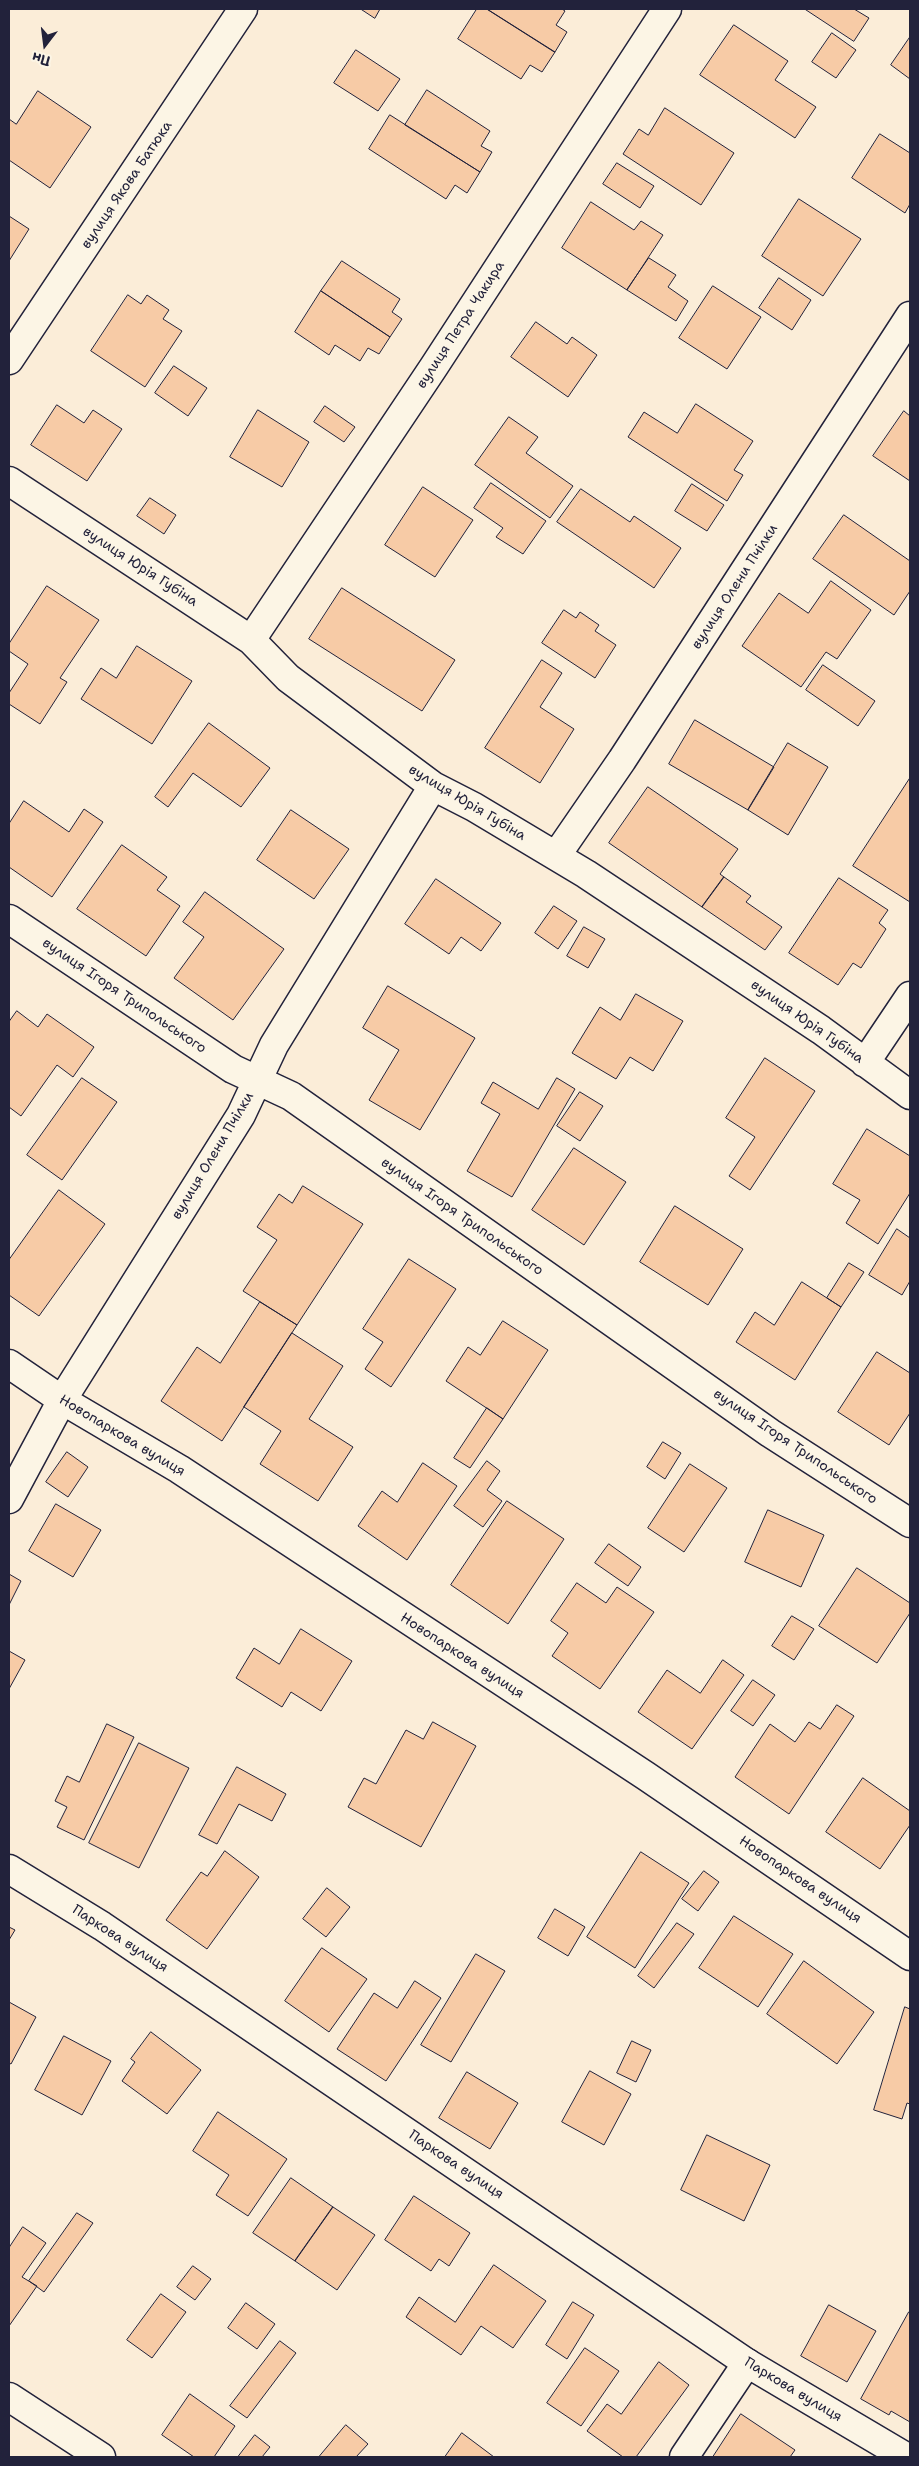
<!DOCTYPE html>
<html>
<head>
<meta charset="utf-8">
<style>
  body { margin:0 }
  #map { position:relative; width:919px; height:2466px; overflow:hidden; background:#fbedd8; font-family:"Shantell Sans",sans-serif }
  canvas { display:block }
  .frame { position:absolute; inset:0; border:10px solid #22223b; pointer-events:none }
  .north { position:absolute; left:20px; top:20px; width:50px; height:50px; -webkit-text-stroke:4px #fcf5e5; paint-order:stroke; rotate:195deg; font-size:14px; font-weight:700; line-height:20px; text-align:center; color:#22223b }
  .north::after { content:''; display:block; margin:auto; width:18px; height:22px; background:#22223b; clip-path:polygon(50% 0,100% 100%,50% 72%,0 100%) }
</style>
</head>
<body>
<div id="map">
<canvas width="919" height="2466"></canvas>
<div class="frame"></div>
<div class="north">Пн</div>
</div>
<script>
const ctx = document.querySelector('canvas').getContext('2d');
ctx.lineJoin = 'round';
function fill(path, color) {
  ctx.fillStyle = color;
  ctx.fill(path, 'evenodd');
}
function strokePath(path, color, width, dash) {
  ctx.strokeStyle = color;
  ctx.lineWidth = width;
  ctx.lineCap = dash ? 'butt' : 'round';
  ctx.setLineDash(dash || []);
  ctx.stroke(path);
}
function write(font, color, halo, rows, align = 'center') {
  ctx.font = font + ' "Shantell Sans",sans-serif';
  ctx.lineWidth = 4;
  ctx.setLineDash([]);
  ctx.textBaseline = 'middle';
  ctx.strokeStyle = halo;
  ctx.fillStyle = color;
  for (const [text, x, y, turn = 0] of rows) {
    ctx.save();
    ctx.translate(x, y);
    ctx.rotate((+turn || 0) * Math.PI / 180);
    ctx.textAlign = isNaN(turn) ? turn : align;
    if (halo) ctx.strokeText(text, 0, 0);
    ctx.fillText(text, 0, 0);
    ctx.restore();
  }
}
const building = new Path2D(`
  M 361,9 L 380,9 L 375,18 Z
  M 477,9 L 487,9 L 555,52 L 542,72 L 530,65 L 521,79 L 458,39 Z
  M 487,9 L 562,9 L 565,11 L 556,25 L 567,32 L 555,52 Z
  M 805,9 L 854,9 L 869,18 L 854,41 Z
  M 734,25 L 788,61 L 775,80 L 816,107 L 795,138 L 700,75 Z
  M 832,33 L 856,50 L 836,78 L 812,62 Z
  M 910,37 L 910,79 L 891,65 Z
  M 356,50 L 400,79 L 378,111 L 334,83 Z
  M 427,90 L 490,131 L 481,146 L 492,152 L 480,172 L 405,125 Z
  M 38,91 L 91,127 L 50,188 L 9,160 L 9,119 L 16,124 Z
  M 665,108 L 734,153 L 701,205 L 623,154 L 639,129 L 648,135 Z
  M 390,115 L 480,172 L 467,193 L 455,185 L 446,199 L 369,149 Z
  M 880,134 L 910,153 L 910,204 L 905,213 L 852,178 Z
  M 617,163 L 654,186 L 640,208 L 603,184 Z
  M 799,199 L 861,239 L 823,296 L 762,256 Z
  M 591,202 L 634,230 L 641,221 L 663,235 L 627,290 L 562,248 Z
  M 9,216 L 29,229 L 9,261 Z
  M 649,258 L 676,275 L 668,287 L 688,301 L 676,321 L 627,290 Z
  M 342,261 L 400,299 L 392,312 L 402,319 L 390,337 L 321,291 Z
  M 779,278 L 811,300 L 792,330 L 759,308 Z
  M 713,286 L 761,317 L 727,369 L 679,338 Z
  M 321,291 L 390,337 L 379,354 L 368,348 L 360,361 L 335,345 L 329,355 L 295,332 Z
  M 128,295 L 141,304 L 147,295 L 169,310 L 163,319 L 182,331 L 145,387 L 91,351 Z
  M 536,322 L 567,344 L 572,337 L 597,355 L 568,397 L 511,357 Z
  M 174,366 L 207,388 L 188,416 L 155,393 Z
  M 696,404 L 753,441 L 734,470 L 743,475 L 727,501 L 628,437 L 644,412 L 677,433 Z
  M 57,405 L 84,423 L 93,410 L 122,429 L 87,481 L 31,445 Z
  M 325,406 L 355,427 L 344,442 L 314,422 Z
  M 258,410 L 309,442 L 282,487 L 230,457 Z
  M 904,411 L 910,416 L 910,481 L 873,456 Z
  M 509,417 L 538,437 L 526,453 L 573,486 L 550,518 L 475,465 Z
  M 491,483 L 546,521 L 523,554 L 496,537 L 503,528 L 474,508 Z
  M 692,484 L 724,505 L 707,531 L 675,511 Z
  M 423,487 L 473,520 L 435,577 L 385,545 Z
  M 581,489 L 630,522 L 634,516 L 681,548 L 654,588 L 557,522 Z
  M 150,498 L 176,515 L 164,534 L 137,516 Z
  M 844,515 L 910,561 L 910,591 L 894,615 L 813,559 Z
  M 831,581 L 871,610 L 837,659 L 826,652 L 801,687 L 742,646 L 779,593 L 808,613 Z
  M 47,586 L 99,620 L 60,678 L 67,682 L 40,724 L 9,704 L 9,693 L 28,664 L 9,651 L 9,644 Z
  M 342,588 L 455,660 L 422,711 L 309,639 Z
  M 564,610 L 576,618 L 580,612 L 599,625 L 595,631 L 616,645 L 595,678 L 542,643 Z
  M 137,646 L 192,681 L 152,744 L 81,699 L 101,668 L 116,678 Z
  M 542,660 L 562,673 L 540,707 L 574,729 L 540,783 L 485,748 Z
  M 823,665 L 875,701 L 858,726 L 806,690 Z
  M 695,720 L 774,767 L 748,810 L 669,764 Z
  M 209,723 L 270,768 L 241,807 L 193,773 L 168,807 L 155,797 Z
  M 788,743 L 828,767 L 788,835 L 748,810 Z
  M 910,778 L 910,902 L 853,866 Z
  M 648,787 L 738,849 L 720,874 L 724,877 L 702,907 L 609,843 Z
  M 24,801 L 69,832 L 84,809 L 103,822 L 52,897 L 9,867 L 9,824 Z
  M 291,810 L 349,849 L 314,899 L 257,860 Z
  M 122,845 L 167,877 L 157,890 L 180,906 L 146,956 L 77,909 Z
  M 724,877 L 751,896 L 746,902 L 782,927 L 765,950 L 702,907 Z
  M 839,878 L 888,910 L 879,923 L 886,929 L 861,968 L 853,963 L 838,985 L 789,953 Z
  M 436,879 L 501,923 L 481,951 L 461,937 L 449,954 L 405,924 Z
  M 205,892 L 284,949 L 233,1020 L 174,978 L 204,937 L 183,922 Z
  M 554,906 L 577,921 L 558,949 L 535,933 Z
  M 584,927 L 605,939 L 588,968 L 567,956 Z
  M 388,986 L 475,1038 L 420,1130 L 369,1100 L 399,1050 L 363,1028 Z
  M 636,994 L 683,1021 L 653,1071 L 630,1057 L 616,1079 L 572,1053 L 600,1007 L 620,1020 Z
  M 17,1011 L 38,1027 L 47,1014 L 94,1047 L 73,1077 L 57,1065 L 21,1116 L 9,1107 L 9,1022 Z
  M 765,1058 L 815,1091 L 750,1190 L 729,1176 L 755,1137 L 726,1118 Z
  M 82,1078 L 117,1102 L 62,1180 L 27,1155 Z
  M 557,1078 L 575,1089 L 512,1197 L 467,1171 L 500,1114 L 481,1103 L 493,1082 L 538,1109 Z
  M 580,1092 L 603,1106 L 580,1141 L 557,1126 Z
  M 867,1129 L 910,1156 L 910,1193 L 878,1244 L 846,1223 L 860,1200 L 833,1184 Z
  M 574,1148 L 626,1182 L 584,1245 L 532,1210 Z
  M 303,1186 L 363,1224 L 297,1325 L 243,1291 L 277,1240 L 257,1227 L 279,1194 L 292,1203 Z
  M 59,1190 L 105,1224 L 39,1316 L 9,1295 L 9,1260 Z
  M 675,1206 L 743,1249 L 708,1305 L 640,1262 Z
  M 897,1229 L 910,1238 L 910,1281 L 902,1295 L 869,1275 Z
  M 409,1259 L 456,1289 L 391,1387 L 365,1369 L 383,1342 L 363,1329 Z
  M 849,1263 L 864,1272 L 841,1307 L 827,1298 Z
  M 802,1282 L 841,1307 L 795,1380 L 736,1342 L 755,1312 L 774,1325 Z
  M 260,1302 L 297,1325 L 222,1441 L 161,1401 L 197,1347 L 220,1363 Z
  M 503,1321 L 548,1350 L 503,1419 L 446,1381 L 468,1347 L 480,1355 Z
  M 292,1333 L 343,1366 L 309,1419 L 353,1447 L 318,1501 L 260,1464 L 281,1431 L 244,1407 Z
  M 877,1352 L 910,1373 L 910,1413 L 889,1445 L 838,1412 Z
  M 487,1408 L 503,1419 L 470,1468 L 454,1458 Z
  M 663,1442 L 681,1453 L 665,1479 L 647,1467 Z
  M 67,1452 L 88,1467 L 68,1497 L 46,1482 Z
  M 487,1461 L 500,1471 L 487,1490 L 502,1501 L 483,1527 L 454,1506 Z
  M 423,1463 L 457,1486 L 407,1560 L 358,1526 L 382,1491 L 397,1502 Z
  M 690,1464 L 727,1488 L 684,1552 L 648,1528 Z
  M 507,1501 L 564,1539 L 508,1624 L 451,1585 Z
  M 56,1504 L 101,1530 L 73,1577 L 29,1551 Z
  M 768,1510 L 824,1535 L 801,1587 L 745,1562 Z
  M 609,1544 L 641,1567 L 628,1586 L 595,1563 Z
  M 857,1568 L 910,1603 L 910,1613 L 877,1663 L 819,1626 Z
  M 9,1574 L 21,1581 L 9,1605 Z
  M 577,1583 L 606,1603 L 617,1587 L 654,1612 L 600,1689 L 552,1656 L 568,1633 L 551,1621 Z
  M 792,1616 L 814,1629 L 794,1660 L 772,1646 Z
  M 301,1629 L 352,1661 L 321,1711 L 291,1692 L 282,1707 L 236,1678 L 254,1648 L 279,1664 Z
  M 9,1651 L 25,1660 L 9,1689 Z
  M 723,1660 L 744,1675 L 692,1749 L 638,1712 L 667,1670 L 700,1693 Z
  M 753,1680 L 775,1695 L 753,1726 L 731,1711 Z
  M 837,1705 L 854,1716 L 789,1814 L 735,1777 L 770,1724 L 795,1742 L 809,1722 L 820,1729 Z
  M 433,1722 L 476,1746 L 421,1847 L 348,1807 L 364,1778 L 376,1784 L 406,1730 L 423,1739 Z
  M 107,1724 L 134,1737 L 84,1840 L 57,1827 L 67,1807 L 55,1801 L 67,1776 L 79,1782 Z
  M 139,1743 L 189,1768 L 139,1868 L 89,1843 Z
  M 237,1767 L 286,1794 L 272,1821 L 239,1804 L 217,1844 L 199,1835 Z
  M 863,1778 L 910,1811 L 910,1825 L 880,1869 L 826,1832 Z
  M 225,1851 L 259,1877 L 207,1949 L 166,1920 L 201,1872 L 207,1876 Z
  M 641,1852 L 689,1883 L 635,1968 L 587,1937 Z
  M 704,1871 L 719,1882 L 698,1911 L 682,1899 Z
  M 327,1888 L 350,1907 L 326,1937 L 303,1919 Z
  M 555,1909 L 585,1927 L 568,1956 L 538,1938 Z
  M 734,1916 L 793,1954 L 758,2007 L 699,1968 Z
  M 677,1923 L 694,1934 L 654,1988 L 638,1976 Z
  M 9,1927 L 15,1930 L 9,1940 Z
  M 322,1948 L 367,1979 L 329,2032 L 285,2001 Z
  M 476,1954 L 505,1971 L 451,2062 L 421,2045 Z
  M 804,1961 L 874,2012 L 837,2064 L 767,2014 Z
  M 415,1981 L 441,1998 L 386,2081 L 337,2049 L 374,1993 L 397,2008 Z
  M 9,2002 L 36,2017 L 11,2064 L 9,2063 Z
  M 905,2007 L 910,2009 L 910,2104 L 907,2103 L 902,2119 L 874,2110 Z
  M 151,2032 L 201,2070 L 167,2114 L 122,2081 L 135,2062 L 131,2059 Z
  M 64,2036 L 111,2061 L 82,2115 L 35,2090 Z
  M 632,2041 L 651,2050 L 636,2082 L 617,2073 Z
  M 590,2071 L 631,2094 L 604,2145 L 562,2122 Z
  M 467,2072 L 518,2103 L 490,2149 L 439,2118 Z
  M 218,2112 L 287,2159 L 248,2216 L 216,2195 L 229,2175 L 193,2151 Z
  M 707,2135 L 770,2165 L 744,2221 L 681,2190 Z
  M 291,2178 L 333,2207 L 295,2261 L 253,2233 Z
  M 414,2196 L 470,2233 L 449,2266 L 439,2259 L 431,2271 L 385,2240 Z
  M 333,2207 L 375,2235 L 337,2290 L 295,2261 Z
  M 77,2213 L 93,2223 L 44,2292 L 29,2281 Z
  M 23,2227 L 46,2243 L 22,2277 L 37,2286 L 9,2326 L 9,2248 Z
  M 494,2265 L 546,2301 L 513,2348 L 481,2326 L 461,2355 L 406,2317 L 419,2297 L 455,2322 Z
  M 193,2266 L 211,2279 L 195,2300 L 177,2287 Z
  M 161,2294 L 186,2312 L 152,2358 L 127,2340 Z
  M 573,2302 L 594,2315 L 567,2359 L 546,2345 Z
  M 246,2303 L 275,2324 L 257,2349 L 228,2328 Z
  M 829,2305 L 876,2331 L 847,2382 L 801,2356 Z
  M 909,2312 L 910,2312 L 910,2422 L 891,2411 L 889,2415 L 861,2399 Z
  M 280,2341 L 296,2353 L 247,2418 L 230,2406 Z
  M 585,2348 L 619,2371 L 581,2426 L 547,2403 Z
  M 659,2362 L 689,2385 L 636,2457 L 623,2457 L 587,2431 L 607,2404 L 621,2414 Z
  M 190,2394 L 235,2426 L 214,2457 L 194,2457 L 162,2435 Z
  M 741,2414 L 795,2450 L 790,2457 L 713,2457 Z
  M 346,2425 L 368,2444 L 356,2457 L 319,2457 Z
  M 462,2433 L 494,2457 L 445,2457 Z
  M 255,2435 L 270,2447 L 262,2457 L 238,2457 Z`);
fill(building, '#f7cba6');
strokePath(building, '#22223b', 1);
const street = new Path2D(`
  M 9,360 L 243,9
  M 9,481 L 251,640 L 288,678 L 433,786 L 474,807 L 586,874 L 821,1030 L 910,1095
  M 251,640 L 433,368 L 667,9
  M 556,856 L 622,760 L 910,316
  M 9,919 L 233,1069 L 291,1096 L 770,1433 L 910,1523
  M 865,1063 L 910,996
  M 9,1364 L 62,1400 L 179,1469 L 646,1776 L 910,1956
  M 9,1499 L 62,1400 L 241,1115 L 274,1045 L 433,786
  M 9,2397 L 101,2457
  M 684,2457 L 747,2363`);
const secondary = new Path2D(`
  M 9,1869 L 102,1926 L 747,2363 L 906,2457`);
strokePath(street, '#22223b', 31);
strokePath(secondary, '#22223b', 31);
strokePath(street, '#fcf5e5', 28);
strokePath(secondary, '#fcf5e5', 28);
write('14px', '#22223b', '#fcf5e5', [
  ["вулиця Якова Батюка",127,185,-56],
  ["вулиця Петра Чакира",461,325,-57],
  ["вулиця Юрія Губіна",140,567,33],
  ["вулиця Олени Пчілки",735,587,-57],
  ["вулиця Юрія Губіна",467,803,31],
  ["вулиця Ігоря Трипольського",124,996,34],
  ["вулиця Юрія Губіна",807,1022,35],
  ["вулиця Олени Пчілки",213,1156,-59],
  ["вулиця Ігоря Трипольського",462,1217,35],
  ["Новопаркова вулиця",122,1436,31],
  ["вулиця Ігоря Трипольського",795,1447,34],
  ["Новопаркова вулиця",462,1656,33],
  ["Новопаркова вулиця",800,1880,34],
  ["Паркова вулиця",120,1939,33],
  ["Паркова вулиця",456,2165,34],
  ["Паркова вулиця",793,2390,31]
]);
</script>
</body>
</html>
